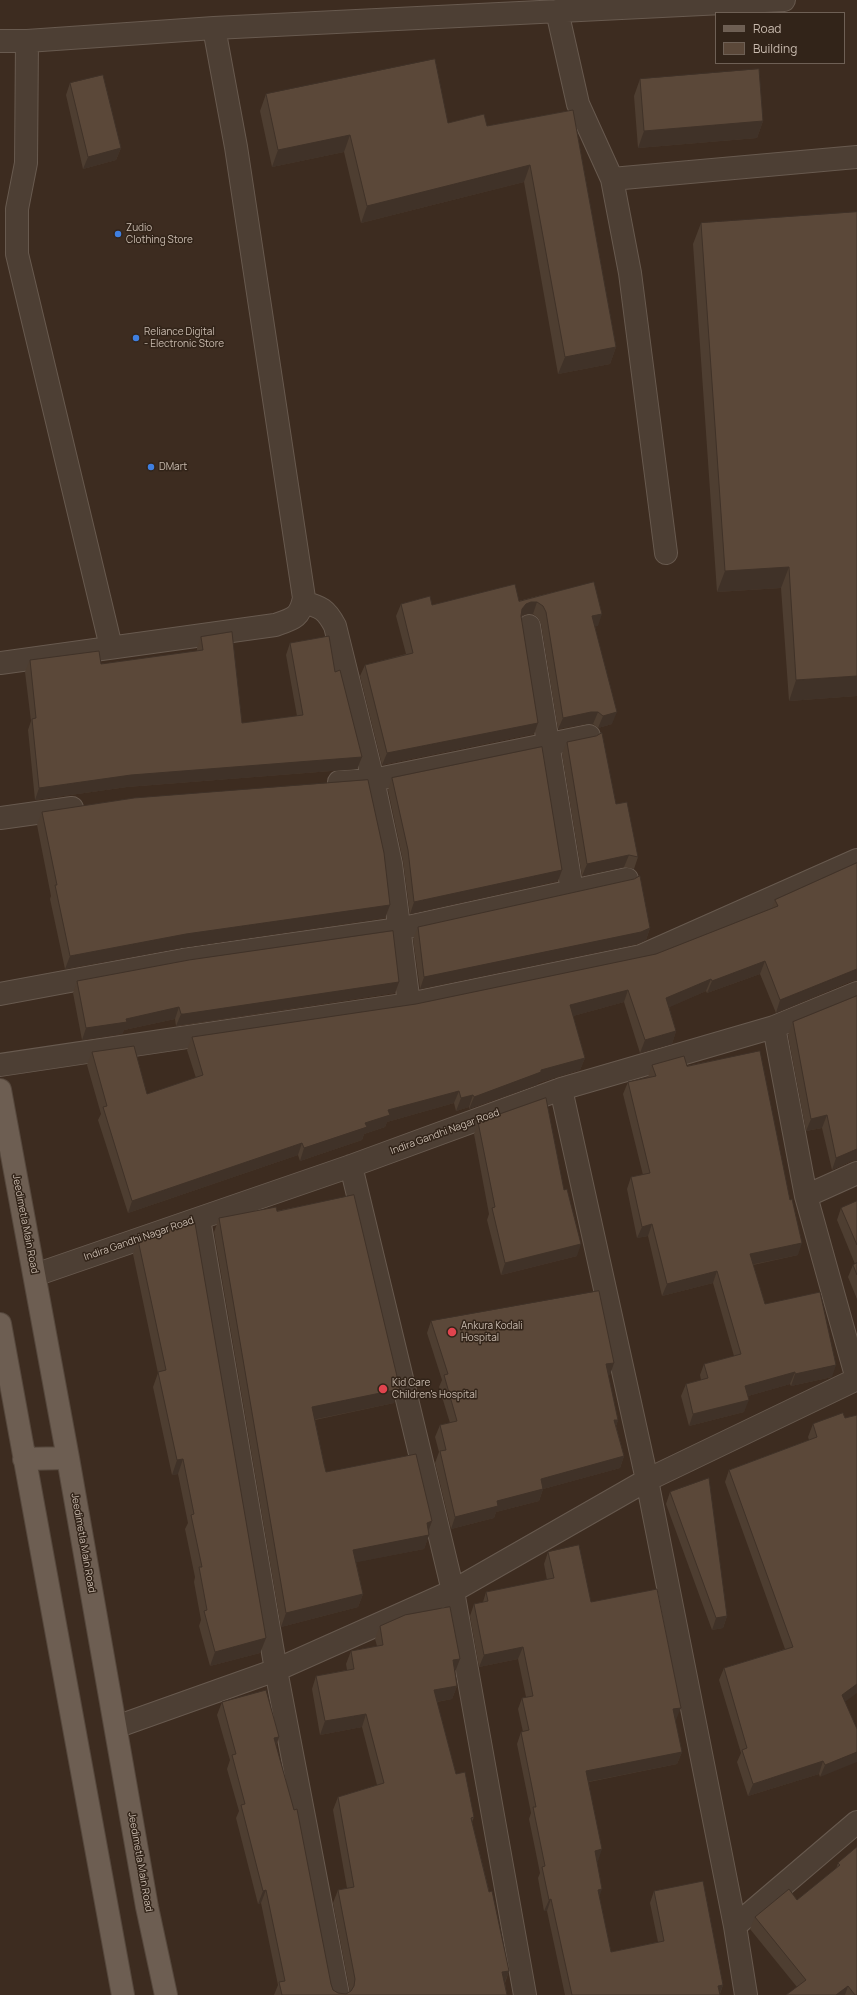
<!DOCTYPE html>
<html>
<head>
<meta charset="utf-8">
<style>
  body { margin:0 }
  #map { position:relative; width:857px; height:1995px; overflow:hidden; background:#3d2c20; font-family:Manrope,sans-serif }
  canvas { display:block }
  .legend { position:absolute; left:715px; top:12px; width:130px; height:52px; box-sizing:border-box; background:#322419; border:1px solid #6e6055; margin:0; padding:5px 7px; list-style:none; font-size:12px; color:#c9bbaf }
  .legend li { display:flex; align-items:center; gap:8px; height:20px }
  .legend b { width:20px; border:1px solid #6e6055 }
</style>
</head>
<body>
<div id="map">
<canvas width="857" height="1995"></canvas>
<ul class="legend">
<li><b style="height:5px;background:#6d5e52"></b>Road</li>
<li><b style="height:11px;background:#5b4839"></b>Building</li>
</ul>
</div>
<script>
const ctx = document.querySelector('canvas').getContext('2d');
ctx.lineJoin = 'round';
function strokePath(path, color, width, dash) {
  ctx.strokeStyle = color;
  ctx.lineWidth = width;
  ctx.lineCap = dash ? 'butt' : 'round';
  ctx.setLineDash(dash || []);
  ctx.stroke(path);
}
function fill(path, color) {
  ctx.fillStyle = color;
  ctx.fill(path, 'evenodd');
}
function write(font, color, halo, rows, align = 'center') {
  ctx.font = font + ' Manrope,sans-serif';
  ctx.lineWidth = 3;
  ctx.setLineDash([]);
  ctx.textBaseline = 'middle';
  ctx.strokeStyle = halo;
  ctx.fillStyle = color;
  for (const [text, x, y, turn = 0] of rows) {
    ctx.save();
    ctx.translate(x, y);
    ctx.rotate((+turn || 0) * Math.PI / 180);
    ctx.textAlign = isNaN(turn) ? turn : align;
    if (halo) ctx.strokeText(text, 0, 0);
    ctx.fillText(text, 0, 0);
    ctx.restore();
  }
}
const minor = new Path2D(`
  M 557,11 L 578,104 L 612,179
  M 0,41 L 27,41 L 214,28 L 784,0
  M 27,41 L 26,163 L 17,209 L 17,254 L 111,647
  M 666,553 L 630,273 L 612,179 L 857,157
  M 303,602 C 321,607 326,609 335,626 L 373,780 L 391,864 L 409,1004
  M 529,626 L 572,891
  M 0,663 L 275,625 C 293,619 300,618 304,598 L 236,147 L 214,28
  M 339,782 L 373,780 L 589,736
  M 0,818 L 72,808
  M 0,994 L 183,960 L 399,929 L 627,879
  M 774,1027 L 806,1196 L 857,1379
  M 0,1065 L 409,1004 L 641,956 L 857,860
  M 561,1089 L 647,1480 L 735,1926 L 746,1995
  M 351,1166 L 453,1591 L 525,1995
  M 806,1196 L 857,1173
  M 199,1219 L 276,1670 L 338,1995
  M 35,1275 L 351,1166 L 561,1089 L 774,1027 L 857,993
  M 116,1727 L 276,1670 L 453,1591 L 647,1480 L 857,1379
  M 735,1926 L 857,1822`);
const major = new Path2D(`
  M 0,1090 L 68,1458 L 147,1907 L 166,1995
  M 0,1324 L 123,1995
  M 24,1459 L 68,1458`);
strokePath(minor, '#685a4f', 24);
strokePath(major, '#56483d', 24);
strokePath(minor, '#4d3f34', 22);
strokePath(major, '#6d5e52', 22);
fill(new Path2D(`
  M 640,79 L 763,121 L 757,138 L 638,148 L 634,96 Z
  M 70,83 L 121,148 L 116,160 L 83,169 L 66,95 Z
  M 266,94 L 448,123 L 487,126 L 573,110 L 616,347 L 610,364 L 558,374 L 524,182 L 361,223 L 344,152 L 272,167 L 260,111 Z
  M 857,212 L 857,696 L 789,701 L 781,588 L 717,592 L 693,244 L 701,223 Z
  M 594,582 L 598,626 L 595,626 L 612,724 L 598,728 L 593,724 L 586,724 L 558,729 L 541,624 L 538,618 L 533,614 L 527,614 L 521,617 L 538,723 L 534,734 L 382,765 L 360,676 L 365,665 L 406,654 L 396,616 L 401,604 L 432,605 L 519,601 Z
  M 201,637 L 242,723 L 297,716 L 286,655 L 290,643 L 335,672 L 362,757 L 357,769 L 127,787 L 35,800 L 28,730 L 31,721 L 25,672 L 30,660 L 101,664 L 197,651 L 197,648 Z
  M 567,742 L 616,804 L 638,857 L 634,869 L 624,867 L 582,876 L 562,754 Z
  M 392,778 L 562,870 L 558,881 L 410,914 L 403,861 L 388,790 Z
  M 42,812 L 390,905 L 385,918 L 181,948 L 65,969 L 50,899 L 51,896 L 37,825 Z
  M 857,863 L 857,981 L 852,981 L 776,1013 L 760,974 L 707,993 L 706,991 L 669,1007 L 676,1031 L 672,1044 L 640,1053 L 624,1002 L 573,1016 L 585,1058 L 580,1070 L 538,1083 L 537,1085 L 469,1109 L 469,1107 L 456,1111 L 454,1103 L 387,1122 L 385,1127 L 364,1134 L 362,1140 L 300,1161 L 298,1155 L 128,1213 L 98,1120 L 101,1114 L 87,1065 L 92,1052 L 147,1094 L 196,1078 L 187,1050 L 192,1037 L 416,1004 L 656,954 L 772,908 L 775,900 Z
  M 418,927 L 650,928 L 646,940 L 637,944 L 420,989 L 413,939 Z
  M 77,981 L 399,982 L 395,993 L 180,1026 L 176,1026 L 175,1019 L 124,1030 L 122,1034 L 82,1040 L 73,993 Z
  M 793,1022 L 852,1161 L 832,1170 L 822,1128 L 806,1131 L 788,1035 Z
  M 652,1065 L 687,1066 L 798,1255 L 753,1265 L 765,1304 L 832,1377 L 791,1386 L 790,1384 L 748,1396 L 744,1412 L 689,1426 L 681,1396 L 686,1384 L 701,1380 L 700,1375 L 704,1364 L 734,1356 L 713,1283 L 662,1296 L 648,1236 L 637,1238 L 627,1189 L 631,1177 L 643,1175 L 623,1094 L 628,1082 L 648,1077 Z
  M 478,1122 L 577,1256 L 501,1275 L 487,1220 L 489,1214 L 474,1134 Z
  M 857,1201 L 857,1299 L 848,1277 L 853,1265 L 855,1264 L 837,1220 L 841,1208 Z
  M 277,1211 L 394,1403 L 315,1420 L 324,1464 L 326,1472 L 432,1521 L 428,1531 L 429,1535 L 424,1549 L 356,1562 L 363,1594 L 358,1607 L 281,1627 L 214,1232 L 219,1218 Z
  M 138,1240 L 266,1638 L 260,1653 L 210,1666 L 199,1626 L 201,1620 L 194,1582 L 195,1577 L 185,1529 L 188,1523 L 178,1474 L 172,1475 L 153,1387 L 158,1373 L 133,1254 Z
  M 431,1321 L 610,1375 L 608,1375 L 618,1420 L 616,1426 L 624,1456 L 620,1468 L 543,1489 L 539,1501 L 496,1512 L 494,1518 L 451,1529 L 435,1463 L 439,1452 L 435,1437 L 440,1425 L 450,1423 L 439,1387 L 442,1380 L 427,1333 Z
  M 843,1413 L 845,1702 L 857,1729 L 820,1777 L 819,1774 L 748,1796 L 737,1762 L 741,1753 L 719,1680 L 724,1668 L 785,1649 L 725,1482 L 729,1470 L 809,1440 L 808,1437 L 813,1424 Z
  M 670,1492 L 727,1616 L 723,1628 L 712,1630 L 666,1504 Z
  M 548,1552 L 591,1602 L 676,1720 L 675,1720 L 682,1752 L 677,1764 L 589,1782 L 598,1861 L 597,1861 L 599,1897 L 611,1952 L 658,1942 L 650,1903 L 654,1891 L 723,1985 L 720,1994 L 720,1995 L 565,1995 L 547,1911 L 544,1911 L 538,1878 L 540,1873 L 529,1819 L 531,1813 L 517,1744 L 521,1732 L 523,1732 L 518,1709 L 522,1698 L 526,1697 L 518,1659 L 479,1667 L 470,1616 L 474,1604 L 483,1602 L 486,1592 L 547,1580 L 544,1564 Z
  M 380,1626 L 455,1672 L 457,1686 L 452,1699 L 437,1702 L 456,1774 L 474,1817 L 472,1822 L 509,1971 L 505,1983 L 507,1995 L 274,1995 L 278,1985 L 261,1903 L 258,1904 L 236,1818 L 239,1811 L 227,1769 L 230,1760 L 217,1715 L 222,1702 L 279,1737 L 276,1746 L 331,1984 L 333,1990 L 338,1993 L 346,1994 L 350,1992 L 333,1903 L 338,1890 L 347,1888 L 333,1810 L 338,1797 L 377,1785 L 362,1727 L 320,1735 L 312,1689 L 316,1676 L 347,1670 L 346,1664 L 351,1651 L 377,1646 L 375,1639 Z
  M 857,1847 L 857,1995 L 786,1995 L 797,1987 L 750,1929 L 755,1917 L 797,1900 L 836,1869 L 838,1863 Z`), '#4e3e31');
fill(new Path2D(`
  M 763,121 L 757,138 L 638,148 L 644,131 Z
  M 350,135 L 344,152 L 272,167 L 278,150 Z
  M 121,148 L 116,160 L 83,169 L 88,157 Z
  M 530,165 L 524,182 L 361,223 L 367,206 Z
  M 616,347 L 610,364 L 558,374 L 565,357 Z
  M 789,567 L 781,588 L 717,592 L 725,571 Z
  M 531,602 L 537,602 L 533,614 L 527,614 L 521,616 L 518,621 L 522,609 L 526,604 Z
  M 602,614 L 598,626 L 588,628 L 592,616 Z
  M 857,676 L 857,696 L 789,701 L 796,680 Z
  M 591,712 L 598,712 L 593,724 L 586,724 L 558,729 L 563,718 Z
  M 617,712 L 612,724 L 598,728 L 603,716 Z
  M 538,723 L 534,734 L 382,765 L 387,753 Z
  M 362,757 L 357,769 L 127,787 L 35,800 L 39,788 L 131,775 Z
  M 629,855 L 624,867 L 582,876 L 587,864 Z
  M 562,870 L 558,881 L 410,914 L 414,902 Z
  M 390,905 L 385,918 L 181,948 L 65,969 L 70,956 L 186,934 Z
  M 650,928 L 646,940 L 637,944 L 420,989 L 424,977 Z
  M 765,961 L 760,974 L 707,993 L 712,981 Z
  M 857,969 L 857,981 L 852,981 L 776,1013 L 780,1000 Z
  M 711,979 L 706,991 L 661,1011 L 666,998 Z
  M 399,982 L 395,993 L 176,1026 L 181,1014 Z
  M 628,990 L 624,1002 L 566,1018 L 570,1005 Z
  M 179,1007 L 175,1019 L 124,1030 L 122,1034 L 82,1040 L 86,1028 Z
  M 676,1031 L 672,1044 L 640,1053 L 645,1040 Z
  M 585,1058 L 580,1070 L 538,1083 L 537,1085 L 469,1109 L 474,1097 L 541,1070 Z
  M 459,1091 L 454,1103 L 387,1122 L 385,1127 L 364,1134 L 362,1140 L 300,1161 L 304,1148 L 365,1123 L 388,1110 Z
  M 473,1095 L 469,1107 L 456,1111 L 461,1098 Z
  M 827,1115 L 822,1128 L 806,1131 L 811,1119 Z
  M 302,1143 L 298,1155 L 128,1213 L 132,1201 Z
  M 857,1149 L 857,1161 L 852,1161 L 832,1170 L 836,1158 Z
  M 652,1224 L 648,1236 L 637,1238 L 642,1227 Z
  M 802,1243 L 798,1255 L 745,1266 L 750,1254 Z
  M 581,1244 L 577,1256 L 501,1275 L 505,1263 Z
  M 717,1271 L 713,1283 L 662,1296 L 667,1284 Z
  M 614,1363 L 610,1375 L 602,1376 L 606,1364 Z
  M 836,1365 L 832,1377 L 791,1386 L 795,1374 Z
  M 795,1372 L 790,1384 L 741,1398 L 745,1386 Z
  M 400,1389 L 394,1403 L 307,1421 L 312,1407 Z
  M 749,1400 L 744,1412 L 689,1426 L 693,1414 Z
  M 614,1420 L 618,1420 L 614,1432 Z
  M 624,1456 L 620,1468 L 543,1489 L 539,1501 L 496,1512 L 494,1518 L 451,1529 L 455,1517 L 497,1501 L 541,1479 Z
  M 183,1459 L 178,1474 L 172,1475 L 177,1460 Z
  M 432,1521 L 427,1535 L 429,1535 L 424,1549 L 348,1564 L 353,1550 L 427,1523 Z
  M 363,1594 L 358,1607 L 281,1627 L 286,1613 Z
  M 727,1616 L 723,1628 L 712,1630 L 716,1618 Z
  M 266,1638 L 260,1653 L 210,1666 L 215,1652 Z
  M 523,1647 L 518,1659 L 479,1667 L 484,1655 Z
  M 460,1659 L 455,1672 L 453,1660 Z
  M 857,1684 L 857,1693 L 838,1707 L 842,1695 Z
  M 457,1686 L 452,1699 L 430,1703 L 434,1690 Z
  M 681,1708 L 676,1720 L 669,1721 L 673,1709 Z
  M 366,1714 L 362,1727 L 320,1735 L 325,1721 Z
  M 279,1737 L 274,1750 L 274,1738 Z
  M 682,1752 L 677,1764 L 582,1783 L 586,1771 Z
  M 857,1752 L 857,1762 L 820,1777 L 825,1765 Z
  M 823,1761 L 819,1774 L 748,1796 L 753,1784 Z
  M 602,1849 L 598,1861 L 590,1863 L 595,1851 Z
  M 602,1889 L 598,1901 L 598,1890 Z
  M 266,1890 L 261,1903 L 258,1904 L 263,1891 Z
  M 551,1899 L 547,1911 L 544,1911 L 549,1900 Z
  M 509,1971 L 504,1984 L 502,1972 Z
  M 723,1985 L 719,1995 L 718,1986 Z
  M 848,1986 L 845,1995 L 836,1995 Z`), '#403228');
const building = new Path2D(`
  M 435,59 L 448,123 L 484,114 L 487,126 L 573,110 L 616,347 L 565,357 L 530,165 L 367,206 L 350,135 L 278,150 L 266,94 Z
  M 759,69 L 763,121 L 644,131 L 640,79 Z
  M 103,75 L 121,148 L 88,157 L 70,83 Z
  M 857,212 L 857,676 L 796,680 L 789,567 L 725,571 L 701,223 Z
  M 594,582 L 602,614 L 592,616 L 617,712 L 603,716 L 598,712 L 591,712 L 563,718 L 546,612 L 543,606 L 537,602 L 531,602 L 526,604 L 522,609 L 521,616 L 538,723 L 387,753 L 365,665 L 413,653 L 401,604 L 430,596 L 432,605 L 515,584 L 519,601 Z
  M 232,632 L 242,723 L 303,715 L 290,643 L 329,636 L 335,672 L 340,670 L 362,757 L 131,775 L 39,788 L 32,719 L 36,718 L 30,660 L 99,651 L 101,664 L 203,650 L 201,637 Z
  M 602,733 L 616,804 L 627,802 L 638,857 L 629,855 L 587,864 L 567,742 L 596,736 Z
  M 542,747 L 562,870 L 414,902 L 408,850 L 392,778 Z
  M 368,780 L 384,853 L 390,905 L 186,934 L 70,956 L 55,885 L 57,885 L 42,812 L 134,798 Z
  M 857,863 L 857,969 L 780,1000 L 765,961 L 712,981 L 711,979 L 666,998 L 676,1031 L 645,1040 L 628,990 L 570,1005 L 585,1058 L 541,1070 L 541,1072 L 474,1097 L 473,1095 L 461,1098 L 459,1091 L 388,1110 L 390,1115 L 365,1123 L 367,1127 L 304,1148 L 302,1143 L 132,1201 L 103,1107 L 107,1106 L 92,1052 L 134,1046 L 147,1094 L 203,1075 L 192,1037 L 416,1004 L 656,954 L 778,906 L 775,900 Z
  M 640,876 L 650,928 L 641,932 L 424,977 L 418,927 L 634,879 Z
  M 393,931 L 399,982 L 184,1014 L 181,1014 L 179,1007 L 126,1019 L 127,1022 L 86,1028 L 77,981 L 189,960 Z
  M 857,996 L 857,1149 L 836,1158 L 827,1115 L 811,1119 L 793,1022 Z
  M 760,1051 L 790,1200 L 792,1199 L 802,1243 L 750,1254 L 765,1304 L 820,1292 L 836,1365 L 795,1374 L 795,1372 L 745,1386 L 749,1400 L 693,1414 L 686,1384 L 708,1378 L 704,1364 L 741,1354 L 717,1271 L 667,1284 L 652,1224 L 642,1227 L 631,1177 L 650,1173 L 628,1082 L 656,1076 L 652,1065 L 684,1056 L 687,1066 Z
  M 546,1098 L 564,1190 L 567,1189 L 581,1244 L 505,1263 L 492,1208 L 495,1207 L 478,1122 Z
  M 354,1195 L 400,1389 L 312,1407 L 324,1464 L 326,1472 L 416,1454 L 432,1521 L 427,1523 L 429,1535 L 353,1550 L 363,1594 L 286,1613 L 219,1218 L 276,1207 L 277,1211 Z
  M 857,1201 L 857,1245 L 841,1208 Z
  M 195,1223 L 266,1638 L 215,1652 L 204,1611 L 207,1610 L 199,1567 L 202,1567 L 191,1515 L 194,1514 L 183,1459 L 177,1460 L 158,1372 L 166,1370 L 138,1240 L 179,1226 Z
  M 857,1263 L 857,1275 L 853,1265 Z
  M 599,1291 L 614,1363 L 606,1364 L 618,1420 L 614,1420 L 624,1456 L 541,1479 L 543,1489 L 497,1501 L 498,1506 L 455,1517 L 440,1451 L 446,1450 L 440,1425 L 457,1421 L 444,1375 L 448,1374 L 431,1321 Z
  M 843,1413 L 845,1418 L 857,1415 L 857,1684 L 842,1695 L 857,1729 L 857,1752 L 825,1765 L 823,1761 L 753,1784 L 742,1750 L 747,1748 L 724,1668 L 793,1647 L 729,1470 L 817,1437 L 813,1424 Z
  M 709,1478 L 727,1616 L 716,1618 L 670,1492 Z
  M 579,1545 L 591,1602 L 657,1589 L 681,1708 L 673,1709 L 682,1752 L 586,1771 L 602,1849 L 595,1851 L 602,1889 L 598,1890 L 611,1952 L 664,1941 L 654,1891 L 703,1881 L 723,1985 L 718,1986 L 720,1995 L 572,1995 L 551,1899 L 549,1900 L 542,1867 L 545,1866 L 533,1807 L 536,1807 L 521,1732 L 529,1730 L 522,1698 L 533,1696 L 523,1647 L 484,1655 L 474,1604 L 488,1601 L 486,1592 L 554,1578 L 548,1552 Z
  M 450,1607 L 460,1659 L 453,1660 L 457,1686 L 434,1690 L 456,1774 L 465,1772 L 474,1817 L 471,1818 L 489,1892 L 492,1891 L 509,1971 L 502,1972 L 507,1995 L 282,1995 L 279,1982 L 285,1981 L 266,1890 L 263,1891 L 241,1805 L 245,1804 L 232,1755 L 236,1754 L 222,1702 L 266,1690 L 279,1737 L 274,1738 L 294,1810 L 297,1809 L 331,1984 L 333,1990 L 338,1993 L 346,1994 L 351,1991 L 354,1986 L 355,1979 L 338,1890 L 354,1887 L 338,1797 L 384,1783 L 366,1714 L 325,1721 L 316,1676 L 354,1669 L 351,1651 L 383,1645 L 380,1626 L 405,1615 Z
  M 857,1847 L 857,1995 L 855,1995 L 848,1986 L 836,1995 L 786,1995 L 806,1980 L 755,1917 L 789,1889 L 797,1900 L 840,1865 L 838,1863 Z`);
fill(building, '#5b4839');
strokePath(building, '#403228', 1);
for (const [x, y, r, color] of [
  [118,234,4,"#3f7fe0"],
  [136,338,4,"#3f7fe0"],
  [151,467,4,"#3f7fe0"],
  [452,1332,5,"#e0444e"],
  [383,1389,5,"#e0444e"]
]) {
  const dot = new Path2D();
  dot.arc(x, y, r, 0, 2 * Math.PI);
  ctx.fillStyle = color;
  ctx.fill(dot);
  strokePath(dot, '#322419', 1.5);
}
write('10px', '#c9bbaf', '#322419', [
  ["Zudio",126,228],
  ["Clothing Store",126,240],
  ["Reliance Digital",144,332],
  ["- Electronic Store",144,344],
  ["DMart",159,467],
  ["Ankura Kodali",461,1326],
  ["Hospital",461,1338],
  ["Kid Care",392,1383],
  ["Children's Hospital",392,1395]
], 'left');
write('10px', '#c9bbaf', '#322419', [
  ["Indira Gandhi Nagar Road",445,1132,-20],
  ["Jeedimetla Main Road",25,1224,79],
  ["Indira Gandhi Nagar Road",139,1239,-19],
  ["Jeedimetla Main Road",83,1543,80],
  ["Jeedimetla Main Road",140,1862,80]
]);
</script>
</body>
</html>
